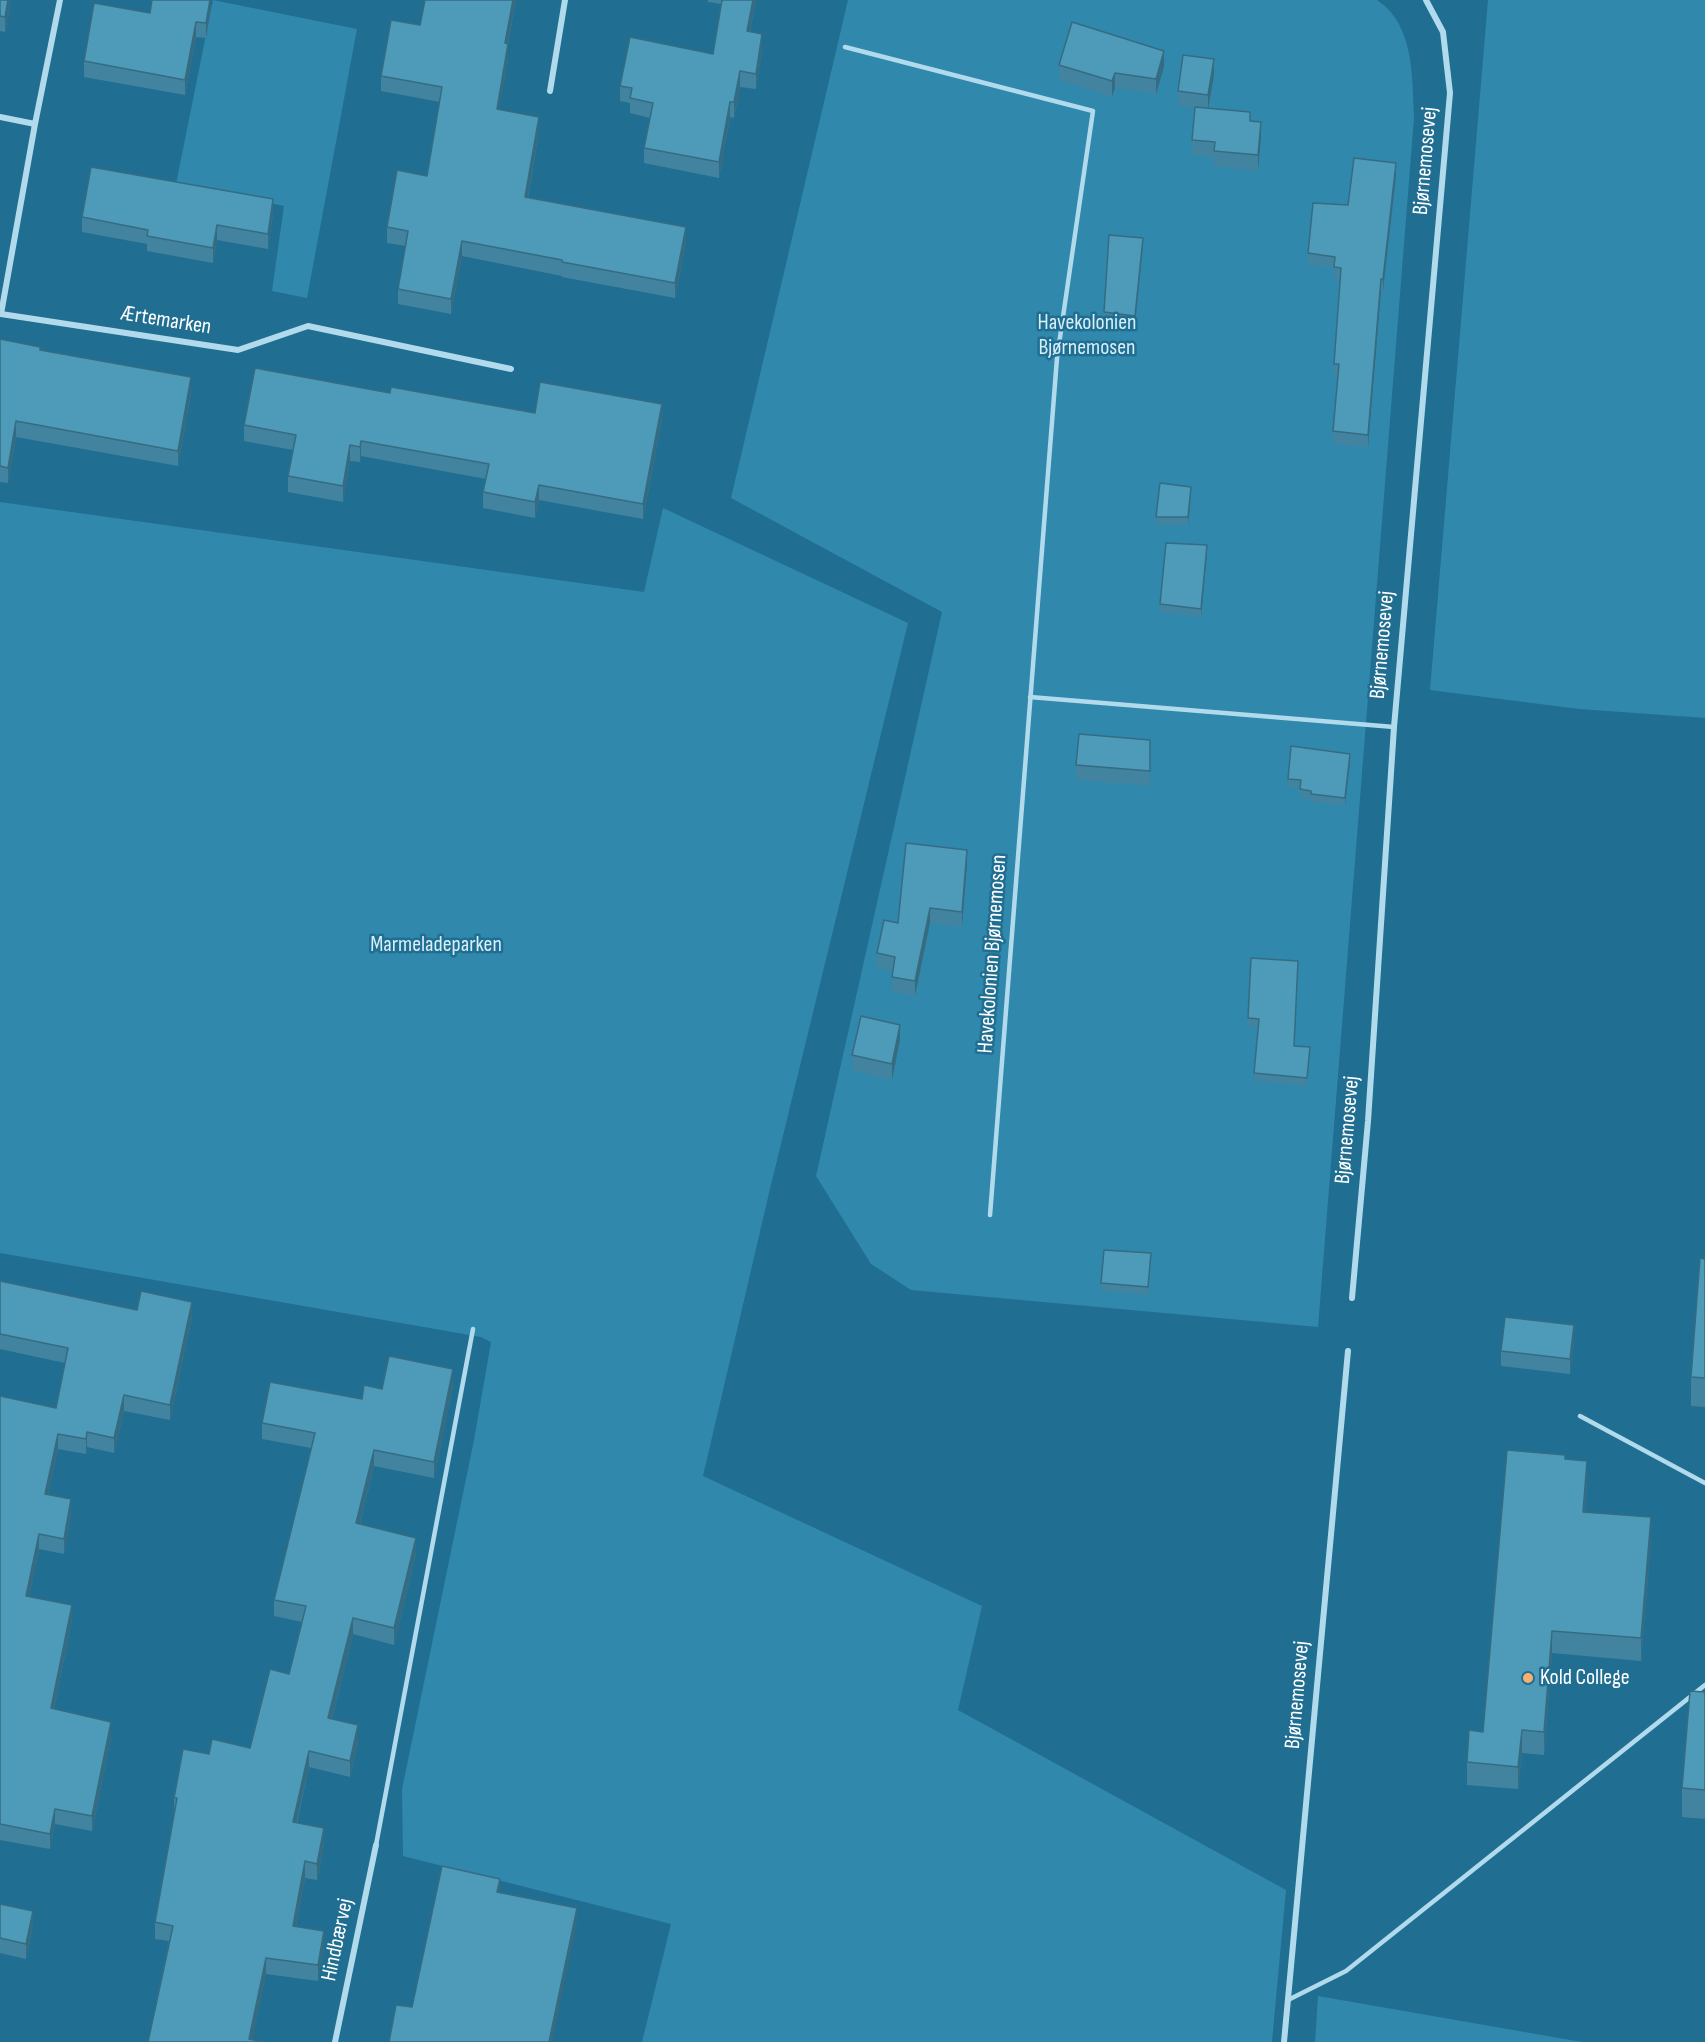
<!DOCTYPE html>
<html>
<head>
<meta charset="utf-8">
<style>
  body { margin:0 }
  canvas { display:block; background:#206e91 }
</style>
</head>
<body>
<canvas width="1705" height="2042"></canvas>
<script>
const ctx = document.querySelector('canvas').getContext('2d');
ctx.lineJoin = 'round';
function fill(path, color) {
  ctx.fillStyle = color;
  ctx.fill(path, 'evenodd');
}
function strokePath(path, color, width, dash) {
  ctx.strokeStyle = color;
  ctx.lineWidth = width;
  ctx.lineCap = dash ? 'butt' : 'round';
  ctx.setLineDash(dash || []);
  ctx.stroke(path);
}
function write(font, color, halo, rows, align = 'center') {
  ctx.font = font + ' "Sofia Sans Condensed",sans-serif';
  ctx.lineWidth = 5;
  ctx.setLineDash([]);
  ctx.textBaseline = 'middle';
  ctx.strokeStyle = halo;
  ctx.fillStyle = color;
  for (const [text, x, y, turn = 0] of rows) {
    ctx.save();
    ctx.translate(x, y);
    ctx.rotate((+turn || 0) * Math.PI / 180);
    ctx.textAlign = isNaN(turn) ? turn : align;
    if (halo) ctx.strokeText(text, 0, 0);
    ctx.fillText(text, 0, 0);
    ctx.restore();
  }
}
fill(new Path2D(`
  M 213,0 L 357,29 L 307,298 L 272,291 L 284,206 L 176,184 Z
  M 848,0 L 1377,0 C 1415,25 1412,78 1414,118 L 1318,1327 L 911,1290 L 871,1264 L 816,1176 L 942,612 L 731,498 Z
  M 1488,0 L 1705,0 L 1705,718 L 1579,709 L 1430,690 Z
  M 0,502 L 644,592 L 663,508 L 908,623 L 769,1193 L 703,1476 L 982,1606 L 958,1710 L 1286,1890 L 1272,2042 L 642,2042 L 671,1924 L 403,1856 L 402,1789 L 474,1440 L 491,1342 L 481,1337 L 0,1253 Z
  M 1318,1996 L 1582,2042 L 1315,2042 Z`), '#3088ac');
strokePath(new Path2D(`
  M 845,47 L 1093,111 L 1057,358 L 990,1215
  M 1030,697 L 1394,727
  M 1580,1416 L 1705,1483
  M 376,1845 L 473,1329
  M 1288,2000 L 1346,1971 L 1705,1685`), '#b1dbed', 4.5);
strokePath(new Path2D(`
  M 550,91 L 565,0
  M 0,117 L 35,124 L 1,314 L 238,350 L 308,326 L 511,369
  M 35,124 L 60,0
  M 1352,1298 L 1368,1121 L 1394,727 L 1450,93 L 1443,32 L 1426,0
  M 335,2042 L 376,1845
  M 1284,2042 L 1348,1351`), '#b1dbed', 6);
fill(new Path2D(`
  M 0,0 L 11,0 L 5,32 L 0,31 Z
  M 211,0 L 211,6 L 206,38 L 196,37 L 185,95 L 84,77 L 84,61 L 150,13 Z
  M 425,0 L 516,0 L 508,44 L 508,59 L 499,109 L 539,132 L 528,198 L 686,242 L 675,298 L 562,277 L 562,276 L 462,256 L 451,314 L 398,304 L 398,289 L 406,246 L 387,243 L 387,227 L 427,176 L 440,102 L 381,91 L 381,76 L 420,25 Z
  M 708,0 L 756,0 L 750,32 L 762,49 L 756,89 L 740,87 L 734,118 L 730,117 L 719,178 L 644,163 L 644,148 L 650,118 L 630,113 L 630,103 L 620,101 L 620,86 L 713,54 L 721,4 L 708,2 Z
  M 1059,65 L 1164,67 L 1156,94 L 1115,88 L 1112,97 L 1059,80 Z
  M 1214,75 L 1209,109 L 1250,122 L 1261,138 L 1258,171 L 1214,166 L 1214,157 L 1192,155 L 1192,140 L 1195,108 L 1178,106 L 1178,91 Z
  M 1396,176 L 1383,291 L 1381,291 L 1368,447 L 1333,444 L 1333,431 L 1338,376 L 1334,376 L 1334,364 L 1340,280 L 1334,279 L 1334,268 L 1308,265 L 1308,253 L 1348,205 Z
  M 273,213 L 268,249 L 217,240 L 213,263 L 147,251 L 147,244 L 82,232 L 82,217 Z
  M 1143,246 L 1135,324 L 1104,320 L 1104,312 Z
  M 0,339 L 191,393 L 178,466 L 16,437 L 8,483 L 0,482 Z
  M 390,393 L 535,413 L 662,419 L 643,519 L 539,500 L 535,518 L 483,508 L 483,492 L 486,479 L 361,456 L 360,462 L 350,461 L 343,502 L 288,492 L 288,476 L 293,450 L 244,441 L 244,425 Z
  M 1191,494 L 1188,525 L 1156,525 L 1156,517 Z
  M 1207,553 L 1201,617 L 1160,612 L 1160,604 Z
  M 1150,740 L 1150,786 L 1076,780 L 1076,765 Z
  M 1350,762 L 1345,806 L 1311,802 L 1311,798 L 1300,797 L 1300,788 L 1288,787 L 1288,779 Z
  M 967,865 L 962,927 L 930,923 L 915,996 L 892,992 L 893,971 L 877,968 L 877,953 L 898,923 Z
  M 1298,961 L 1294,1046 L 1310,1055 L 1307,1086 L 1254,1081 L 1258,1027 L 1248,1026 L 1248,1018 Z
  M 900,1040 L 892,1080 L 852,1071 L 852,1055 Z
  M 1705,1259 L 1705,1407 L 1691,1406 L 1691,1377 Z
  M 1151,1260 L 1148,1295 L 1101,1291 L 1101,1283 Z
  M 0,1281 L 137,1310 L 192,1317 L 170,1420 L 124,1411 L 114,1453 L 87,1447 L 86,1454 L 58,1449 L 48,1495 L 71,1515 L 64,1554 L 39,1549 L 29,1596 L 72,1620 L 54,1709 L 111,1737 L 92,1831 L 55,1824 L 50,1849 L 0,1840 L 0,1396 L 56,1408 L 65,1363 L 0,1349 Z
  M 1574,1341 L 1570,1374 L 1501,1366 L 1501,1351 Z
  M 453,1385 L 434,1478 L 374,1466 L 360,1524 L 416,1554 L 394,1645 L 353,1634 L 332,1719 L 358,1742 L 350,1777 L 309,1767 L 297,1823 L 324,1845 L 317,1880 L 305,1878 L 296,1926 L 324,1947 L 318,1981 L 266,1974 L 252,2039 L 148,2042 L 169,1941 L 155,1939 L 155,1922 L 174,1814 L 174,1798 L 209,1754 L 250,1748 L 289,1674 L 302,1622 L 274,1616 L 274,1600 L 311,1448 L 262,1439 L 262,1423 L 362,1399 L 382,1389 Z
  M 1565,1459 L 1587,1483 L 1585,1512 L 1651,1540 L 1641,1661 L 1552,1653 L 1544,1755 L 1522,1753 L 1518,1789 L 1467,1785 L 1467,1762 L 1483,1732 Z
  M 1705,1692 L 1705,1819 L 1682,1817 L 1682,1788 Z
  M 0,1904 L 33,1926 L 26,1959 L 0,1953 Z`), '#42849f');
fill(new Path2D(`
  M 8,0 L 11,0 L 5,32 L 5,17 Z
  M 210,0 L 211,0 L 211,6 L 206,38 L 206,23 Z
  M 513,0 L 516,0 L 505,59 L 505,43 Z
  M 753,0 L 756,0 L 747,47 L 747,31 Z
  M 196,22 L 196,37 L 185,95 L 185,80 Z
  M 762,34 L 762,49 L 756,89 L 756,74 Z
  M 508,44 L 508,59 L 497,124 L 497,109 Z
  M 1164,51 L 1164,67 L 1156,94 L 1156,79 Z
  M 1214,59 L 1214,75 L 1208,110 L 1208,95 Z
  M 740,71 L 740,87 L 734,118 L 734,102 Z
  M 1115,73 L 1115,88 L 1112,97 L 1112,81 Z
  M 730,102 L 730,117 L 719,178 L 719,162 Z
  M 539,117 L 539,132 L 525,213 L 525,197 Z
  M 1261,122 L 1261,138 L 1258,171 L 1258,155 Z
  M 1396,163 L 1396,176 L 1383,291 L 1383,279 Z
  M 273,199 L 273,213 L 268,249 L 268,234 Z
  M 217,225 L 217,240 L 213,263 L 213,248 Z
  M 686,227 L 686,242 L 675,298 L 675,283 Z
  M 1143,238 L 1143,246 L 1135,324 L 1135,316 Z
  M 462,241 L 462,256 L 451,314 L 451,299 Z
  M 1381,279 L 1381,291 L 1368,447 L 1368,435 Z
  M 191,377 L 191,393 L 178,466 L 178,451 Z
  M 662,404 L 662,419 L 643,519 L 643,504 Z
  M 16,421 L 16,437 L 8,483 L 8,468 Z
  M 361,441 L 361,456 L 360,462 L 360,447 Z
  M 350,445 L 350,461 L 343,502 L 343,486 Z
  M 539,485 L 539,500 L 535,518 L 535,502 Z
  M 1191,487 L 1191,494 L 1188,525 L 1188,517 Z
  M 1207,545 L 1207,553 L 1201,617 L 1201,609 Z
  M 1350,754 L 1350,762 L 1345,806 L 1345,798 Z
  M 967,850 L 967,865 L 962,927 L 962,912 Z
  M 930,908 L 930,923 L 915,996 L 915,981 Z
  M 900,1025 L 900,1040 L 892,1080 L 892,1064 Z
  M 192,1302 L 192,1317 L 170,1420 L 170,1405 Z
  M 1574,1325 L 1574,1341 L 1570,1374 L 1570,1359 Z
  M 453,1369 L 453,1385 L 434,1478 L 434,1462 Z
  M 124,1395 L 124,1411 L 114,1453 L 114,1438 Z
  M 87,1432 L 87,1447 L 86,1454 L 86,1439 Z
  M 58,1434 L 58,1449 L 45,1509 L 45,1494 Z
  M 374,1450 L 374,1466 L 356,1539 L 356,1523 Z
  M 1587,1461 L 1587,1483 L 1583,1535 L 1583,1512 Z
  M 71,1499 L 71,1515 L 64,1554 L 64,1539 Z
  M 1651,1517 L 1651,1540 L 1641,1661 L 1641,1638 Z
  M 39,1534 L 39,1549 L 26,1611 L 26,1596 Z
  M 416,1538 L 416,1554 L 394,1645 L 394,1628 Z
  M 72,1605 L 72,1620 L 51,1723 L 51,1708 Z
  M 353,1618 L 353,1634 L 328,1734 L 328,1718 Z
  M 1552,1631 L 1552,1653 L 1544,1755 L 1544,1732 Z
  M 111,1722 L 111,1737 L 92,1831 L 92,1816 Z
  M 358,1725 L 358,1742 L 350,1777 L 350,1761 Z
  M 1522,1730 L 1522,1753 L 1518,1789 L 1518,1767 Z
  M 309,1751 L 309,1767 L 293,1838 L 293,1822 Z
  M 55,1809 L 55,1824 L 50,1849 L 50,1834 Z
  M 324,1828 L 324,1845 L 317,1880 L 317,1864 Z
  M 305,1861 L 305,1878 L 293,1942 L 293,1926 Z
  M 500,1879 L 500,1894 L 497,1892 Z
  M 577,1908 L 577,1923 L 552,2042 L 549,2042 Z
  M 33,1911 L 33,1926 L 26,1959 L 26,1944 Z
  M 324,1931 L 324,1947 L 318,1981 L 318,1965 Z
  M 266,1958 L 266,1974 L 252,2042 L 249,2039 Z`), '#366c82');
const building = new Path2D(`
  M 0,0 L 8,0 L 5,17 L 0,16 Z
  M 152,0 L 210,0 L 206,23 L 196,22 L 185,80 L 84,61 L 94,3 L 150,13 Z
  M 425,0 L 513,0 L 505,43 L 508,44 L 497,109 L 539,117 L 525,197 L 686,227 L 675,283 L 562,262 L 562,260 L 462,241 L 451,299 L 398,289 L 408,231 L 387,227 L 397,170 L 427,176 L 442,87 L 381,76 L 391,20 L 420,25 Z
  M 722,0 L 753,0 L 747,31 L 762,34 L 756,74 L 740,71 L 734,102 L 730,102 L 719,162 L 644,148 L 653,103 L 630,98 L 632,88 L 620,86 L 630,37 L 713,54 Z
  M 1072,22 L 1164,51 L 1156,79 L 1115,73 L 1112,81 L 1059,65 Z
  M 1183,55 L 1214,59 L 1208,95 L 1178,91 Z
  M 1195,107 L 1250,112 L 1250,121 L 1261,122 L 1258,155 L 1214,151 L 1215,142 L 1192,140 Z
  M 1354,158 L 1396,163 L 1383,279 L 1381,279 L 1368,435 L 1333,431 L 1339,364 L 1334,364 L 1341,268 L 1334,267 L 1335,257 L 1308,253 L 1313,203 L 1348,205 Z
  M 91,167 L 273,199 L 268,234 L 217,225 L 213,248 L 147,236 L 148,230 L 82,217 Z
  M 1109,235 L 1143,238 L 1135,316 L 1104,312 Z
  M 0,339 L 40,347 L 40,350 L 191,377 L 178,451 L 16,421 L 8,468 L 0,466 Z
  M 255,368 L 390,393 L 391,387 L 535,413 L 540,382 L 662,404 L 643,504 L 539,485 L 535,502 L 483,492 L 489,464 L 361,441 L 360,447 L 350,445 L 343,486 L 288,476 L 296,435 L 244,425 Z
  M 1160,483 L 1191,487 L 1188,517 L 1156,517 Z
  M 1166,543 L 1207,545 L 1201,609 L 1160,604 Z
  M 1079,734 L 1150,740 L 1150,771 L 1076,765 Z
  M 1291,746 L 1350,754 L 1345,798 L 1311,794 L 1311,791 L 1300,789 L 1301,780 L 1288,779 Z
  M 906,843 L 967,850 L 962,912 L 930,908 L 915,981 L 892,977 L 895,957 L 877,953 L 884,920 L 898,923 Z
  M 1251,958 L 1298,961 L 1294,1046 L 1310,1047 L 1307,1078 L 1254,1073 L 1259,1019 L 1248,1018 Z
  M 861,1016 L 900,1025 L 892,1064 L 852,1055 Z
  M 1104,1250 L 1151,1253 L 1148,1287 L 1101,1283 Z
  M 1700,1258 L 1705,1259 L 1705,1378 L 1691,1377 Z
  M 0,1281 L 137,1310 L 141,1291 L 192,1302 L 170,1405 L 124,1395 L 114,1438 L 87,1432 L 86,1439 L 58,1434 L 45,1494 L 71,1499 L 64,1539 L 39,1534 L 26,1596 L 72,1605 L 51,1708 L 111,1722 L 92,1816 L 55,1809 L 50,1834 L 0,1824 L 0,1396 L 56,1408 L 68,1348 L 0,1334 Z
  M 1505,1317 L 1574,1325 L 1570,1359 L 1501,1351 Z
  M 389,1356 L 453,1369 L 434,1462 L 374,1450 L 356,1523 L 416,1538 L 394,1628 L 353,1618 L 328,1718 L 358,1725 L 350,1761 L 309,1751 L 293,1822 L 324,1828 L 317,1864 L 305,1861 L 293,1926 L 324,1931 L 318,1965 L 266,1958 L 249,2039 L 264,2042 L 148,2042 L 173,1926 L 155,1922 L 177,1798 L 174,1798 L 183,1749 L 209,1754 L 212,1739 L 250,1748 L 270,1669 L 289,1674 L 306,1606 L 274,1600 L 315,1433 L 262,1423 L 270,1382 L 362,1399 L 364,1385 L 382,1389 Z
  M 1507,1450 L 1565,1455 L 1565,1459 L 1587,1461 L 1583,1512 L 1651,1517 L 1641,1638 L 1552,1631 L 1544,1732 L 1522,1730 L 1518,1767 L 1467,1762 L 1469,1730 L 1483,1732 Z
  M 1690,1691 L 1705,1692 L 1705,1790 L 1682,1788 Z
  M 442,1866 L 500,1879 L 497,1892 L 577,1908 L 549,2042 L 389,2042 L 396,2005 L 412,2007 Z
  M 0,1904 L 33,1911 L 26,1944 L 0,1938 Z`);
fill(building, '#4d9ab9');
strokePath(building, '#366c82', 1.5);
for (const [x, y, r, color] of [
  [1528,1678,6,"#faaf71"]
]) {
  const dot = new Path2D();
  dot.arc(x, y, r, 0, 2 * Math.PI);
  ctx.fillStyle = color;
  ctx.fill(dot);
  strokePath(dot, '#206e91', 2);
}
write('22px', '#fff', '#206e91', [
  ["Bjørnemosevej",1426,161,-85],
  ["Ærtemarken",166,321,9],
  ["Bjørnemosevej",1383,645,-85],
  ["Havekolonien Bjørnemosen",993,954,-86],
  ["Bjørnemosevej",1348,1130,-85],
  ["Bjørnemosevej",1298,1695,-85],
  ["Hindbærvej",338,1940,-78]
]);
write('22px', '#d6eff9', '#206e91', [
  ["Havekolonien",1087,323],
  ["Bjørnemosen",1087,348],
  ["Marmeladeparken",436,945]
]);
write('22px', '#fff', '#206e91', [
  ["Kold College",1540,1678]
], 'left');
</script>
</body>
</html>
